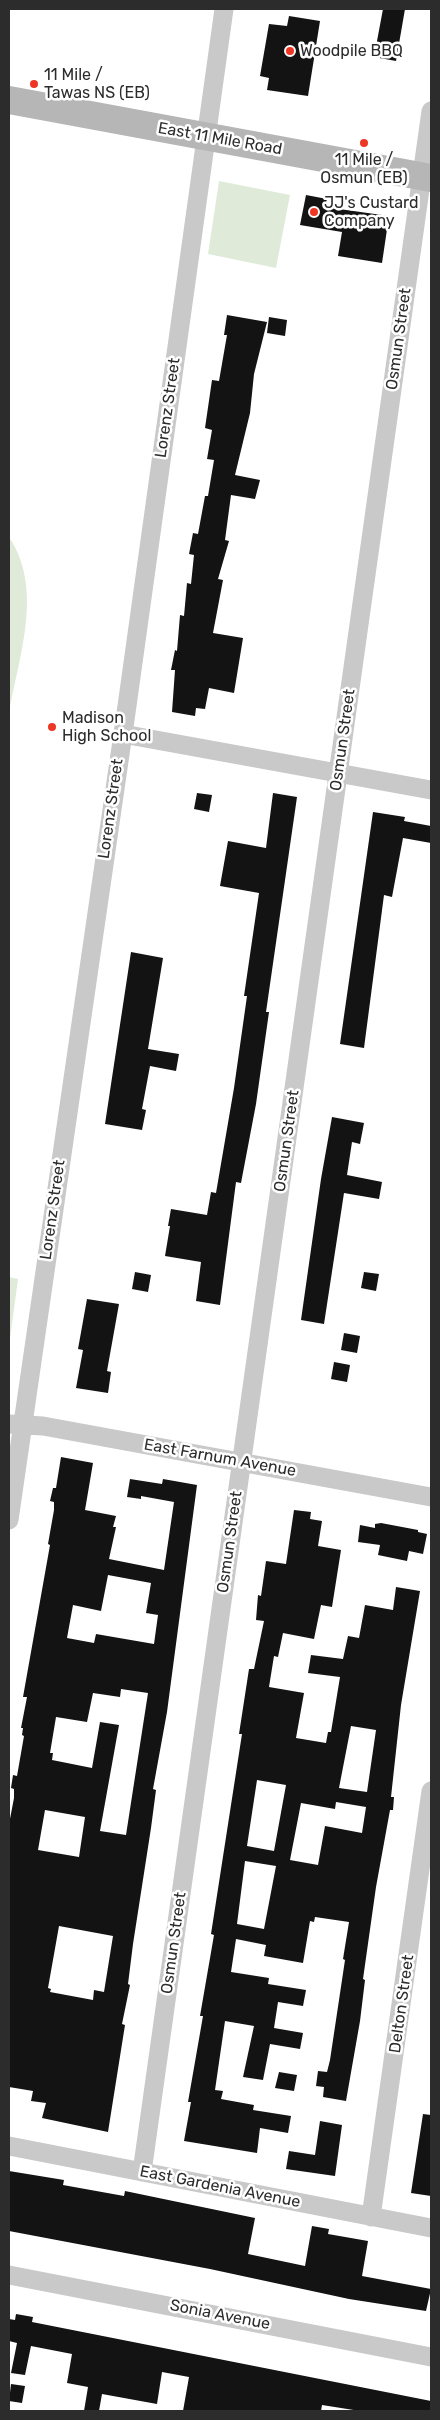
<!DOCTYPE html>
<html>
<head>
<meta charset="utf-8">
<style>
  body { margin:0 }
  #map { position:relative; width:440px; height:2420px; overflow:hidden; background:#fff; font-family:Rubik,sans-serif }
  canvas { display:block }
  .frame { position:absolute; inset:0; border:10px solid #2c2c2c; pointer-events:none }
</style>
</head>
<body>
<div id="map">
<canvas width="440" height="2420"></canvas>
<div class="frame"></div>
</div>
<script>
const ctx = document.querySelector('canvas').getContext('2d');
ctx.lineJoin = 'round';
function fill(path, color) {
  ctx.fillStyle = color;
  ctx.fill(path, 'evenodd');
}
function strokePath(path, color, width, dash) {
  ctx.strokeStyle = color;
  ctx.lineWidth = width;
  ctx.lineCap = dash ? 'butt' : 'round';
  ctx.setLineDash(dash || []);
  ctx.stroke(path);
}
function write(font, color, halo, rows, align = 'center') {
  ctx.font = font + ' Rubik,sans-serif';
  ctx.lineWidth = 5;
  ctx.setLineDash([]);
  ctx.textBaseline = 'middle';
  ctx.strokeStyle = halo;
  ctx.fillStyle = color;
  for (const [text, x, y, turn = 0] of rows) {
    ctx.save();
    ctx.translate(x, y);
    ctx.rotate((+turn || 0) * Math.PI / 180);
    ctx.textAlign = isNaN(turn) ? turn : align;
    if (halo) ctx.strokeText(text, 0, 0);
    ctx.fillText(text, 0, 0);
    ctx.restore();
  }
}
fill(new Path2D(`
  M 219,181 L 290,195 L 276,268 L 208,254 Z
  M 9,537 C 44,589 19,656 9,713 Z
  M 9,1277 L 18,1279 L 9,1346 Z`), '#dfebd8');
fill(new Path2D(`
  M 383,9 L 405,9 L 396,61 L 374,57 Z
  M 289,16 L 320,21 L 308,96 L 267,90 L 269,78 L 260,76 L 269,24 L 287,26 Z
  M 306,195 L 327,199 L 325,207 L 389,216 L 382,263 L 338,256 L 342,232 L 300,225 Z
  M 227,315 L 267,322 L 254,374 L 250,413 L 235,475 L 260,480 L 255,499 L 231,495 L 225,540 L 229,541 L 218,579 L 223,580 L 213,633 L 243,638 L 234,693 L 209,688 L 205,709 L 196,708 L 195,716 L 172,712 L 175,670 L 171,670 L 175,650 L 177,651 L 180,615 L 184,616 L 187,583 L 191,584 L 194,555 L 189,554 L 193,533 L 198,534 L 205,496 L 208,496 L 214,460 L 207,459 L 212,430 L 205,428 L 212,380 L 219,381 L 227,335 L 224,335 Z
  M 269,317 L 287,320 L 285,336 L 267,333 Z
  M 197,793 L 212,795 L 209,812 L 194,809 Z
  M 273,793 L 297,797 L 266,1012 L 269,1012 L 256,1104 L 241,1183 L 236,1182 L 220,1305 L 196,1301 L 201,1262 L 165,1256 L 170,1226 L 168,1226 L 171,1209 L 207,1215 L 211,1192 L 216,1193 L 234,1088 L 247,996 L 244,996 L 259,893 L 220,886 L 228,841 L 266,848 Z
  M 373,812 L 405,817 L 404,821 L 431,826 L 431,843 L 403,838 L 392,897 L 384,895 L 364,1048 L 340,1044 Z
  M 131,952 L 163,958 L 148,1049 L 179,1054 L 176,1071 L 150,1066 L 142,1109 L 146,1110 L 142,1130 L 105,1124 Z
  M 332,1117 L 364,1123 L 360,1144 L 352,1142 L 347,1175 L 382,1182 L 379,1199 L 344,1193 L 324,1324 L 301,1320 L 321,1179 Z
  M 135,1272 L 151,1275 L 148,1292 L 132,1289 Z
  M 364,1272 L 379,1274 L 376,1291 L 361,1288 Z
  M 87,1299 L 119,1304 L 107,1371 L 111,1372 L 108,1393 L 76,1388 L 83,1350 L 78,1349 Z
  M 344,1333 L 360,1336 L 357,1353 L 341,1350 Z
  M 334,1362 L 350,1365 L 347,1382 L 331,1379 Z
  M 61,1457 L 93,1463 L 85,1510 L 116,1516 L 113,1527 L 116,1527 L 109,1559 L 164,1570 L 174,1502 L 141,1496 L 141,1499 L 127,1497 L 130,1479 L 162,1484 L 163,1479 L 197,1485 L 167,1712 L 153,1789 L 156,1790 L 151,1828 L 133,1944 L 128,1984 L 130,1985 L 122,2024 L 125,2025 L 108,2132 L 42,2118 L 46,2103 L 31,2101 L 33,2091 L 9,2087 L 9,1824 L 14,1798 L 14,1789 L 11,1788 L 13,1775 L 17,1776 L 24,1736 L 22,1735 L 23,1728 L 21,1728 L 27,1697 L 23,1697 L 50,1545 L 48,1544 L 54,1510 L 54,1502 L 50,1501 L 53,1488 L 56,1488 ZM 108,1575 L 151,1583 L 146,1613 L 158,1615 L 154,1644 L 96,1634 L 94,1643 L 67,1638 L 73,1605 L 101,1611 ZM 121,1689 L 148,1693 L 126,1835 L 100,1831 L 119,1725 L 100,1722 L 92,1768 L 52,1760 L 53,1753 L 50,1753 L 56,1717 L 87,1722 L 93,1693 L 120,1697 ZM 45,1810 L 85,1817 L 79,1857 L 38,1850 ZM 59,1926 L 113,1936 L 104,1992 L 94,1990 L 93,2000 L 50,1992 L 51,1989 L 48,1988 Z
  M 294,1510 L 311,1512 L 310,1519 L 322,1521 L 318,1546 L 341,1550 L 332,1607 L 321,1605 L 314,1639 L 283,1633 L 278,1657 L 274,1656 L 269,1687 L 304,1693 L 296,1738 L 326,1743 L 328,1732 L 331,1732 L 340,1677 L 308,1673 L 311,1655 L 343,1659 L 348,1636 L 359,1638 L 365,1605 L 393,1610 L 396,1587 L 420,1591 L 401,1705 L 391,1797 L 394,1797 L 393,1810 L 390,1810 L 376,1887 L 363,1979 L 365,1980 L 360,2021 L 346,2101 L 323,2097 L 324,2087 L 316,2086 L 318,2071 L 327,2072 L 330,2060 L 345,1960 L 343,1959 L 349,1922 L 315,1917 L 314,1922 L 310,1921 L 303,1963 L 264,1956 L 266,1945 L 236,1939 L 231,1972 L 269,1978 L 268,1984 L 306,1990 L 303,2006 L 278,2002 L 274,2028 L 303,2033 L 300,2049 L 270,2044 L 263,2080 L 243,2077 L 254,2026 L 225,2021 L 215,2090 L 223,2091 L 221,2099 L 254,2105 L 253,2110 L 291,2116 L 288,2133 L 260,2128 L 257,2153 L 184,2141 L 191,2102 L 188,2102 L 203,2016 L 200,2016 L 214,1935 L 211,1934 L 242,1734 L 239,1734 L 249,1669 L 254,1669 L 264,1621 L 256,1620 L 258,1595 L 261,1596 L 266,1561 L 286,1564 ZM 351,1726 L 376,1730 L 367,1792 L 339,1788 ZM 257,1780 L 286,1785 L 274,1851 L 247,1846 ZM 336,1802 L 366,1807 L 362,1833 L 325,1826 L 318,1865 L 290,1860 L 301,1803 L 335,1809 ZM 245,1861 L 276,1866 L 264,1929 L 237,1924 Z
  M 381,1523 L 418,1530 L 418,1532 L 427,1534 L 423,1554 L 409,1551 L 407,1561 L 378,1555 L 380,1545 L 358,1542 L 360,1525 L 375,1528 L 375,1524 Z
  M 279,2072 L 297,2075 L 294,2091 L 275,2088 Z
  M 423,2114 L 431,2115 L 431,2196 L 411,2193 Z
  M 320,2121 L 342,2125 L 335,2176 L 286,2169 L 289,2151 L 315,2155 Z
  M 9,2171 L 64,2180 L 63,2185 L 124,2196 L 125,2191 L 255,2218 L 248,2254 L 305,2266 L 312,2226 L 329,2229 L 328,2234 L 368,2241 L 362,2276 L 431,2289 L 426,2311 L 349,2299 L 210,2269 L 9,2231 Z
  M 16,2314 L 33,2317 L 32,2322 L 431,2401 L 431,2411 L 360,2411 L 322,2405 L 321,2411 L 183,2411 L 189,2377 L 162,2372 L 157,2404 L 102,2394 L 99,2411 L 84,2411 L 88,2387 L 67,2383 L 72,2354 L 31,2346 L 25,2375 L 11,2373 L 17,2343 L 9,2341 L 9,2319 L 15,2320 Z
  M 11,2384 L 25,2386 L 22,2403 L 9,2401 Z`), '#131313');
strokePath(new Path2D(`
  M 123,734 L 431,790
  M 9,1424 L 43,1426 L 431,1497
  M 9,1520 L 126,713 L 224,9
  M 9,2146 L 431,2228
  M 142,2172 L 431,111
  M 371,2217 L 431,1791
  M 9,2275 L 431,2357`), '#c9c9c9', 19);
strokePath(new Path2D(`
  M 9,100 L 431,178`), '#b6b6b6', 28);
for (const [x, y, r, color] of [
  [290,51,5,"#ed3624"],
  [34,84,5,"#ed3624"],
  [364,143,5,"#ed3624"],
  [314,212,5,"#ed3624"],
  [52,727,5,"#ed3624"]
]) {
  const dot = new Path2D();
  dot.arc(x, y, r, 0, 2 * Math.PI);
  ctx.fillStyle = color;
  ctx.fill(dot);
  strokePath(dot, '#fff', 2);
}
write('16px', '#2c2c2c', '#fff', [
  ["Woodpile BBQ",300,51],
  ["11 Mile /",44,75],
  ["Tawas NS (EB)",44,93],
  ["11 Mile /",364,160,"center"],
  ["Osmun (EB)",364,178,"center"],
  ["JJ's Custard",324,203],
  ["Company",324,221],
  ["Madison",62,718],
  ["High School",62,736]
], 'left');
write('16px', '#2c2c2c', '#fff', [
  ["East 11 Mile Road",220,139,10],
  ["Osmun Street",399,339,-82],
  ["Lorenz Street",168,408,-82],
  ["Osmun Street",343,740,-82],
  ["Lorenz Street",111,809,-82],
  ["Osmun Street",287,1141,-82],
  ["Lorenz Street",53,1210,-82],
  ["East Farnum Avenue",220,1458,10],
  ["Osmun Street",230,1542,-82],
  ["Osmun Street",174,1943,-82],
  ["Delton Street",402,2004,-82],
  ["East Gardenia Avenue",220,2187,11],
  ["Sonia Avenue",220,2315,11]
]);
</script>
</body>
</html>
